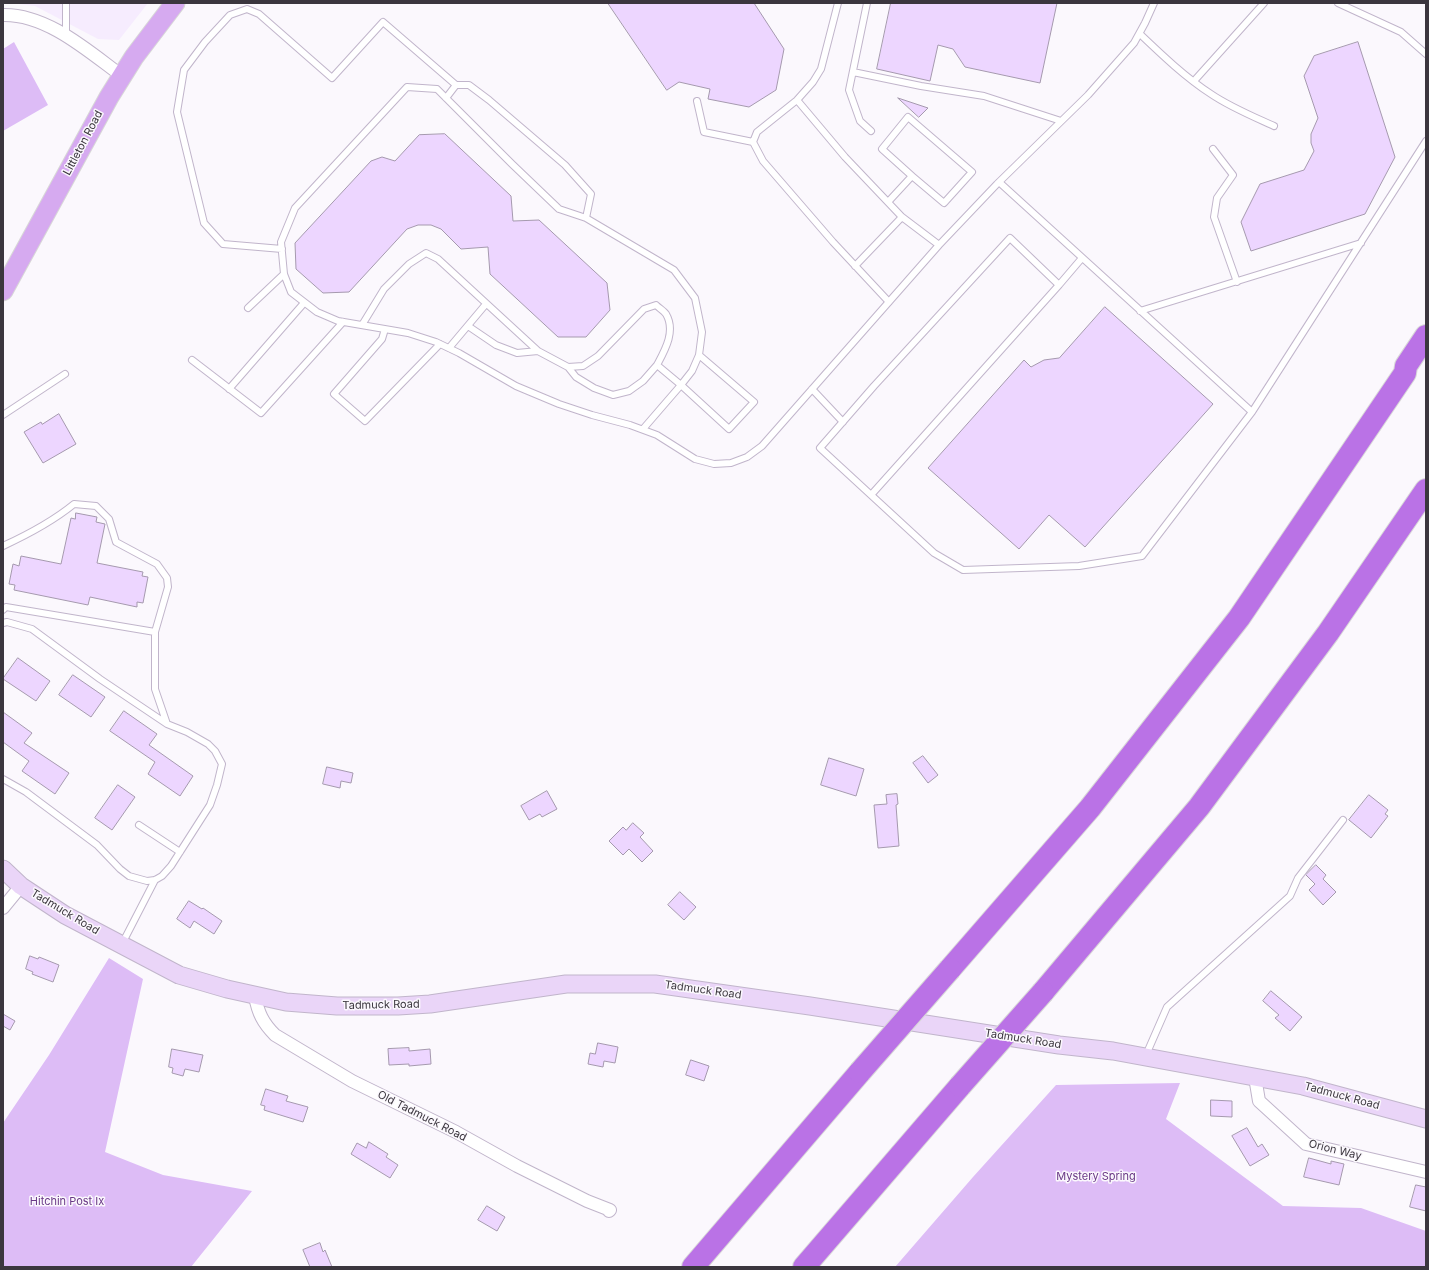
<!DOCTYPE html>
<html>
<head>
<meta charset="utf-8">
<style>
  body { margin:0 }
  #map { position:relative; width:1429px; height:1270px; overflow:hidden; background:#fbf8fd; font-family:Inter,sans-serif }
  canvas { display:block }
  .frame { position:absolute; inset:0; border:4px solid #3b363e; pointer-events:none }
</style>
</head>
<body>
<div id="map">
<canvas width="1429" height="1270"></canvas>
<div class="frame"></div>
</div>
<script>
const ctx = document.querySelector('canvas').getContext('2d');
ctx.lineJoin = 'round';
function fill(path, color) {
  ctx.fillStyle = color;
  ctx.fill(path, 'evenodd');
}
function strokePath(path, color, width, dash) {
  ctx.strokeStyle = color;
  ctx.lineWidth = width;
  ctx.lineCap = dash ? 'butt' : 'round';
  ctx.setLineDash(dash || []);
  ctx.stroke(path);
}
function write(font, color, halo, rows, align = 'center') {
  ctx.font = font + ' Inter,sans-serif';
  ctx.lineWidth = 3;
  ctx.setLineDash([]);
  ctx.textBaseline = 'middle';
  ctx.strokeStyle = halo;
  ctx.fillStyle = color;
  for (const [text, x, y, turn = 0] of rows) {
    ctx.save();
    ctx.translate(x, y);
    ctx.rotate((+turn || 0) * Math.PI / 180);
    ctx.textAlign = isNaN(turn) ? turn : align;
    if (halo) ctx.strokeText(text, 0, 0);
    ctx.fillText(text, 0, 0);
    ctx.restore();
  }
}
fill(new Path2D(`
  M 10,3 L 148,3 L 119,40 L 98,39 L 35,6 Z`), '#f6ecfe');
fill(new Path2D(`
  M 14,42 L 48,105 L 3,131 L 3,49 Z
  M 109,958 L 143,979 L 105,1152 L 163,1175 L 252,1191 L 191,1267 L 3,1267 L 3,1123 L 49,1055 Z
  M 1180,1083 L 1166,1119 L 1283,1206 L 1361,1208 L 1426,1231 L 1426,1267 L 895,1267 L 973,1177 L 1056,1085 Z`), '#ddbcf6');
const building = new Path2D(`
  M 608,3 L 754,3 L 784,49 L 776,90 L 749,107 L 708,99 L 710,89 L 679,82 L 667,90 Z
  M 891,3 L 1057,3 L 1040,83 L 965,67 L 953,49 L 938,45 L 930,81 L 877,69 Z
  M 1358,42 L 1395,157 L 1365,214 L 1251,251 L 1241,222 L 1260,184 L 1304,170 L 1314,151 L 1311,143 L 1311,134 L 1318,118 L 1304,76 L 1314,56 Z
  M 898,98 L 928,108 L 919,117 Z
  M 445,134 L 511,196 L 513,221 L 539,220 L 607,283 L 610,310 L 586,337 L 558,337 L 490,274 L 488,247 L 461,249 L 441,229 L 431,225 L 418,225 L 407,229 L 349,292 L 323,293 L 296,269 L 295,243 L 371,161 L 382,157 L 395,161 L 419,135 Z
  M 1105,307 L 1213,404 L 1085,547 L 1049,515 L 1019,549 L 928,468 L 1024,360 L 1031,367 L 1044,360 L 1059,358 Z
  M 59,414 L 76,444 L 43,463 L 24,432 L 41,422 L 42,424 Z
  M 76,513 L 97,517 L 96,522 L 105,524 L 97,563 L 143,572 L 142,576 L 148,577 L 143,603 L 137,602 L 137,607 L 90,597 L 88,605 L 14,590 L 15,585 L 9,584 L 13,564 L 19,566 L 21,556 L 61,564 L 71,518 L 75,519 Z
  M 18,658 L 50,681 L 36,701 L 3,679 Z
  M 73,675 L 105,697 L 91,717 L 59,695 Z
  M 124,711 L 157,734 L 149,745 L 193,776 L 180,796 L 148,774 L 155,762 L 110,731 Z
  M 3,712 L 32,733 L 24,743 L 69,773 L 55,794 L 22,771 L 29,761 L 3,742 Z
  M 923,756 L 938,775 L 928,783 L 913,763 Z
  M 829,758 L 864,769 L 856,796 L 821,785 Z
  M 327,767 L 353,773 L 351,783 L 341,781 L 340,788 L 323,784 Z
  M 118,785 L 135,797 L 112,830 L 95,818 Z
  M 547,791 L 557,809 L 542,817 L 540,814 L 529,820 L 521,806 Z
  M 897,794 L 898,804 L 896,805 L 899,846 L 878,848 L 874,805 L 887,804 L 886,795 Z
  M 1369,795 L 1388,810 L 1385,814 L 1388,816 L 1371,838 L 1349,820 Z
  M 633,823 L 644,833 L 640,837 L 653,851 L 642,862 L 629,849 L 623,855 L 609,841 L 623,827 L 626,830 Z
  M 1316,865 L 1326,875 L 1323,879 L 1336,892 L 1323,905 L 1309,890 L 1315,884 L 1306,875 Z
  M 680,892 L 696,907 L 684,920 L 668,905 Z
  M 189,901 L 202,909 L 203,908 L 222,921 L 214,934 L 194,921 L 190,928 L 177,919 Z
  M 30,956 L 38,959 L 39,957 L 59,965 L 53,982 L 32,974 L 33,972 L 26,969 Z
  M 1271,991 L 1302,1017 L 1290,1031 L 1275,1018 L 1279,1015 L 1263,1001 Z
  M 3,1014 L 15,1021 L 10,1030 L 3,1026 Z
  M 598,1043 L 618,1047 L 615,1063 L 604,1061 L 603,1067 L 588,1064 L 590,1053 L 595,1054 Z
  M 409,1048 L 409,1051 L 430,1049 L 431,1064 L 409,1066 L 409,1064 L 389,1065 L 388,1049 Z
  M 172,1049 L 203,1055 L 199,1072 L 185,1069 L 183,1076 L 172,1073 L 173,1068 L 169,1067 Z
  M 691,1060 L 709,1066 L 704,1081 L 686,1075 Z
  M 266,1089 L 288,1096 L 286,1101 L 308,1107 L 303,1122 L 264,1110 L 265,1106 L 261,1105 Z
  M 1211,1100 L 1232,1101 L 1232,1117 L 1211,1116 Z
  M 1247,1128 L 1258,1147 L 1262,1144 L 1269,1155 L 1250,1166 L 1232,1136 Z
  M 369,1142 L 388,1154 L 386,1157 L 398,1165 L 390,1178 L 351,1154 L 357,1143 L 366,1148 Z
  M 1309,1158 L 1331,1164 L 1331,1161 L 1344,1164 L 1339,1185 L 1304,1177 Z
  M 1416,1185 L 1426,1187 L 1426,1211 L 1410,1207 Z
  M 487,1206 L 505,1217 L 497,1231 L 478,1220 Z
  M 320,1243 L 323,1252 L 325,1250 L 332,1267 L 310,1267 L 303,1250 Z`);
fill(building, '#edd6ff');
strokePath(building, '#a599ae', 1);
const lane = new Path2D(`
  M 66,3 L 66,35
  M 838,3 L 821,69 L 813,82 L 797,100 L 757,132 L 753,142 L 763,161 L 833,242 L 889,302
  M 867,3 L 849,90 L 860,121 L 871,131
  M 1338,3 L 1401,32 L 1426,54
  M 1140,34 C 1162,55 1185,77 1211,94 C 1230,107 1252,116 1274,126
  M 853,72 L 921,86 L 984,96 L 1061,121
  M 1194,81 L 1264,3
  M 446,98 L 456,85 L 469,85 L 489,100 L 565,165 L 591,194 L 586,218
  M 797,100 L 845,157 L 902,217 L 939,245
  M 697,101 L 704,132 L 753,142
  M 1213,149 L 1233,175 L 1217,198 L 1214,217 L 1237,282
  M 999,182 L 1252,412 L 1142,556 L 1079,566 L 963,570 L 934,553 L 820,448 L 874,386 L 1010,238 L 1059,285 L 1082,258
  M 888,202 L 912,176 L 882,149 L 908,117 L 972,172 L 944,203 L 912,176
  M 282,249 L 223,244 L 204,223 L 177,112 L 184,70 L 205,42 L 230,15 L 247,9 L 259,14 L 332,78 L 383,22 L 456,85
  M 855,266 L 902,217
  M 248,308 L 284,274
  M 1140,311 L 1361,243
  M 362,325 L 384,289 L 409,264 L 426,253 L 438,259 L 538,351 L 568,367 L 583,366 L 598,356 L 644,309 L 656,305 C 659,308 664,311 666,314 C 676,331 665,350 657,365 L 681,385 L 729,429 L 754,402 L 699,355
  M 468,326 L 496,345 L 517,353 L 538,351
  M 385,329 L 382,339 L 334,394 L 365,421 L 440,344
  M 449,348 L 486,304
  M 192,360 L 261,413 L 343,322
  M 568,367 L 576,377 L 594,388 L 613,395 L 629,391 L 643,381 L 657,365
  M 229,389 L 304,303
  M 812,389 L 843,422
  M 1252,412 L 1426,141
  M 3,415 L 65,374
  M 643,429 L 681,385 L 692,371 L 699,355 L 702,332 L 695,298 L 674,270 L 586,218 L 559,209 L 512,164 L 437,89 L 407,87 L 295,208 L 281,242 L 284,274 L 291,292 L 317,312 L 338,321 L 408,333 L 436,342 L 459,353 L 516,386 L 559,404 L 592,415 L 630,425 L 657,435 L 695,459 L 714,464 L 731,463 L 747,457 L 762,446 L 939,245 L 997,184 L 1088,95 L 1134,43 L 1145,23 L 1154,3
  M 871,495 L 1059,285
  M 3,546 C 29,534 52,522 74,504 L 96,506 L 109,519 L 116,542 L 157,564 L 167,578 L 168,587 L 155,632 L 155,689 L 167,724
  M 3,610 L 6,607 L 155,632
  M 3,623 L 7,622 L 32,629 L 100,679 L 167,724 L 187,732 L 208,744 L 215,751 L 222,764 L 217,785 L 210,805 L 171,866 L 162,876 L 155,880 L 147,881 L 129,876 L 120,869 L 97,845 L 26,792 L 3,779
  M 139,825 L 180,852
  M 122,944 L 155,880
  M 1146,1055 L 1167,1007 L 1290,896 L 1298,878 L 1343,820`);
const street = new Path2D(`
  M 3,15 C 47,14 88,51 122,76
  M 3,908 L 21,886
  M 255,996 C 258,1013 263,1023 275,1035 L 352,1081 L 456,1132 L 517,1166 L 587,1201 L 610,1210 L 609,1211
  M 1255,1077 L 1259,1101 L 1306,1144 L 1426,1172`);
const secondary = new Path2D(`
  M 3,869 L 21,886 L 65,915 L 179,975 L 227,989 L 286,1002 L 337,1006 L 398,1006 L 430,1004 L 566,984 L 655,984 L 810,1006 L 1059,1045 L 1113,1051 L 1303,1086 L 1426,1119`);
const primary = new Path2D(`
  M 3,291 L 109,97 L 134,57 L 175,3`);
const highway = new Path2D(`
  M 950,969 L 1090,808 L 1239,618 L 1405,373 L 1406,366 L 1426,336
  M 1043,992 L 1199,807 L 1328,633 L 1426,490
  M 693,1267 L 860,1072
  M 804,1267 L 960,1086`);
strokePath(lane, '#c1b5cb', 8);
strokePath(street, '#c1b5cb', 14);
strokePath(secondary, '#c1b5cb', 19);
strokePath(primary, '#d8d7d8', 21);
strokePath(highway, '#d8d7d8', 24);
strokePath(lane, '#fff', 6);
strokePath(street, '#fff', 12);
strokePath(secondary, '#ead5f8', 17);
strokePath(primary, '#d6aaf0', 19);
strokePath(highway, '#ba72e6', 22);
const highwayBridge = new Path2D(`
  M 860,1072 L 950,969
  M 960,1086 L 1043,992`);
strokePath(highwayBridge, '#d8d7d8', 24, []);
strokePath(highwayBridge, '#ba72e6', 22);
write('11px', '#3b363e', '#fbf8fd', [
  ["Littleton Road",83,143,-62],
  ["Tadmuck Road",65,912,31],
  ["Tadmuck Road",703,990,8],
  ["Tadmuck Road",381,1005,-1],
  ["Tadmuck Road",1023,1039,9],
  ["Tadmuck Road",1342,1096,15],
  ["Old Tadmuck Road",422,1116,27],
  ["Orion Way",1335,1150,14]
]);
write('11px', '#693886', '#fbf8fd', [
  ["Mystery Spring",1096,1177],
  ["Hitchin Post Ix",67,1202]
]);
</script>
</body>
</html>
